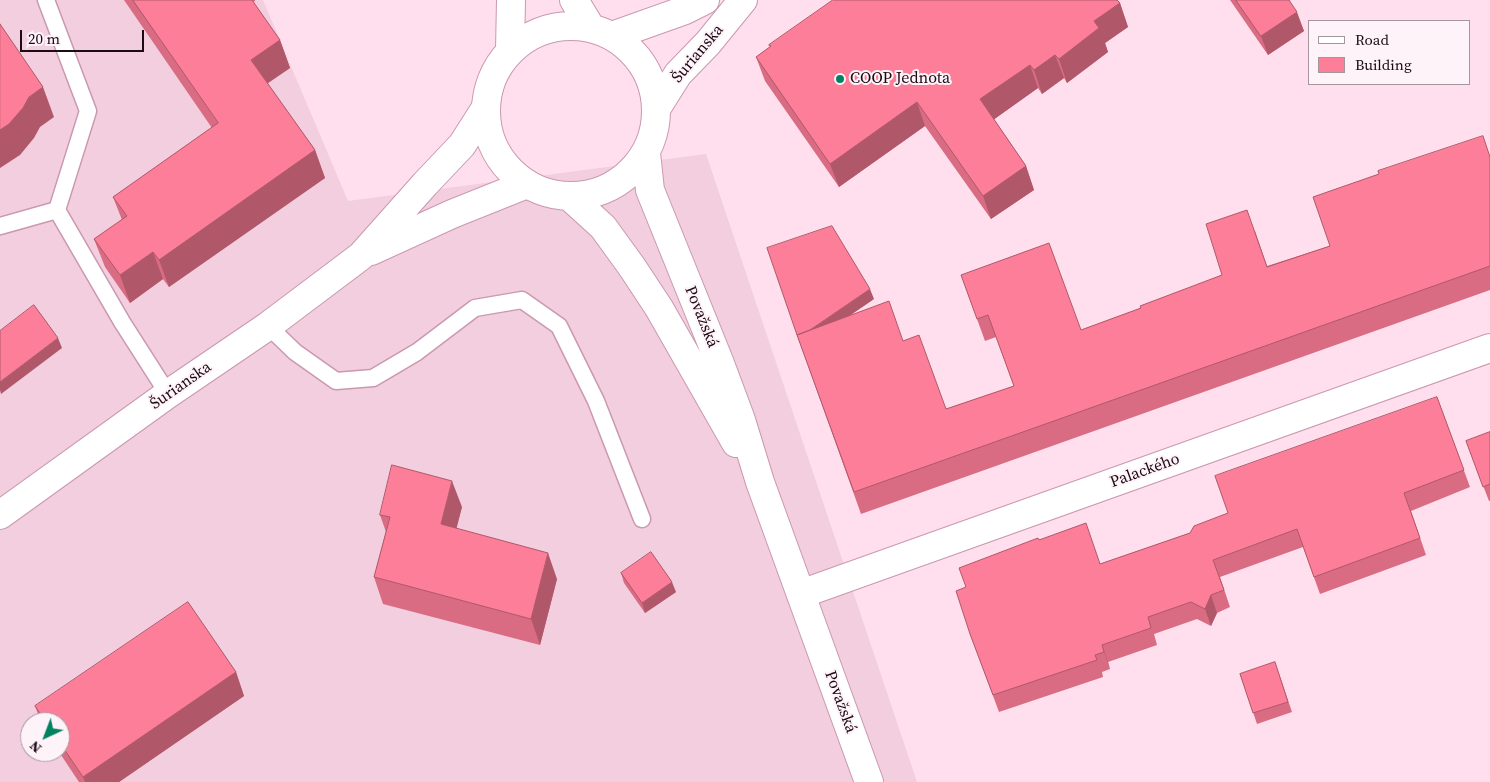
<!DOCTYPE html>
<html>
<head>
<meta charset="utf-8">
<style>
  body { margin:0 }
  #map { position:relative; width:1490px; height:782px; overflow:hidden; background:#ffdfed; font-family:"Source Serif 4",serif }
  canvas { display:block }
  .legend { position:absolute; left:1308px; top:20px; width:162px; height:65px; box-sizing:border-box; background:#fef3f8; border:1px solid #a4969d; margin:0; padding:6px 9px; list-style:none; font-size:15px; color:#1d0b14 }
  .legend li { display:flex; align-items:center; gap:10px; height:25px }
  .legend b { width:25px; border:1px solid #a4969d }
  .north { position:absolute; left:20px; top:712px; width:50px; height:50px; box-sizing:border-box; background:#fef3f8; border:1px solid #a4969d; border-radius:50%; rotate:223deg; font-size:14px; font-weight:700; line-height:20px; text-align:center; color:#1d0b14 }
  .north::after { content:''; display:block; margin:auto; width:18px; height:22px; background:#008162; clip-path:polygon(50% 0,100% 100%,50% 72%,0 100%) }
  .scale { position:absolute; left:20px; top:30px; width:124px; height:22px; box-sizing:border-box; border:2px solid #1d0b14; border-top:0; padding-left:6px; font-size:15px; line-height:18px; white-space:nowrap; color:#1d0b14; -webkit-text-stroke:4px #fef3f8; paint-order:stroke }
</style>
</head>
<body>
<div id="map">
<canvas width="1490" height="782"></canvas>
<ul class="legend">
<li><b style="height:6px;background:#fff"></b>Road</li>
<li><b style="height:14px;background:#fc7e98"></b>Building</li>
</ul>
<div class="north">N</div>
<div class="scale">20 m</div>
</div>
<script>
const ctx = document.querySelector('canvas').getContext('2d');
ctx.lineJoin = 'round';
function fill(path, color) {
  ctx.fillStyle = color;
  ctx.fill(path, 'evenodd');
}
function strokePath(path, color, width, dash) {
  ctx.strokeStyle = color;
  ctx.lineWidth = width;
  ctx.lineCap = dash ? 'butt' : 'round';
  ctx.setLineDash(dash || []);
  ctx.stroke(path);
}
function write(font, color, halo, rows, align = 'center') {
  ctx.font = font + ' "Source Serif 4",serif';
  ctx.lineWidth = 4;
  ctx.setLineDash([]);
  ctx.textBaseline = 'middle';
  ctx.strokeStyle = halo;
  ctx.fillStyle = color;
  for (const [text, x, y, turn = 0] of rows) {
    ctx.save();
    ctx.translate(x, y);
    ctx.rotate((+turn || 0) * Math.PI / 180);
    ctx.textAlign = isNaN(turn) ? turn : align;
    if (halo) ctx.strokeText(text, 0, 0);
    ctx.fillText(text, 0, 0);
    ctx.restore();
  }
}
fill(new Path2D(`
  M 0,0 L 263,0 L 348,201 L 706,154 L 917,782 L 0,782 ZM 30,722 L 60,722 L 60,752 L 30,752 Z`), '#f2cedf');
const lane = new Path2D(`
  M 46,0 L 88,111 L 57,210 L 122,322 L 168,394
  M 0,226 L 57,210
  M 268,326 L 295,352 L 336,381 L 373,378 L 417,352 L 475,308 L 522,300 L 559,326 L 596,401 L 642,519`);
const street = new Path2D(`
  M 801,594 L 1490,348`);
const secondary = new Path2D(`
  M 612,36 L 685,10 L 705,0
  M 656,109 L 678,74 L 708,43 L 743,0
  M 371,251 L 452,214 L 527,184
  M 0,515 L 168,394 L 268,326 L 361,256 L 425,184 L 462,145 L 485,109`);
const primary = new Path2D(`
  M 574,0 L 591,28
  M486 111a85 85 0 1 1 170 0a85 85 0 1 1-170 0Z
  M 510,50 L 511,0
  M 646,153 L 650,190 L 719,361 L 741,420 L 760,482 L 869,782
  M 570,197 L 603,227 L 632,267 L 659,308 L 736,443`);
strokePath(lane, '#ca98b0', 19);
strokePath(street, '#ca98b0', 30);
strokePath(secondary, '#ca98b0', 30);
strokePath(primary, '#ca98b0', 30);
strokePath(lane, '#fff', 16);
strokePath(street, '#fff', 28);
strokePath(secondary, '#fff', 28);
strokePath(primary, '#fff', 28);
fill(new Path2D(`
  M 124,0 L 255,0 L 255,1 L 253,2 L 280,40 L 290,68 L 267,83 L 315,150 L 325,178 L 169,287 L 163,279 L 130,303 L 105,267 L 94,239 L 122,220 L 113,197 L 212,128 Z
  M 1230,0 L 1289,0 L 1304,31 L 1268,55 Z
  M 1120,3 L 1128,27 L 1105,43 L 1108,52 L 1067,83 L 1064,78 L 1042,94 L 1038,88 L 994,119 L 1026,166 L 1034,190 L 991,219 L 925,126 L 839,187 L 765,81 L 756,57 L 770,47 L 769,45 Z
  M 1490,156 L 1490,290 L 861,514 L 797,335 L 874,299 L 849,316 L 903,341 L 946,409 L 1014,386 L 996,337 L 985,341 L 961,275 L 1081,330 L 1141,308 L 1222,275 L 1255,231 L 1267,266 L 1330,246 Z
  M 1437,397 L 1470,487 L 1411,511 L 1426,555 L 1320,594 L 1303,547 L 1220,577 L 1230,607 L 1217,613 L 1211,626 L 1197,619 L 1154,634 L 1157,645 L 1108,662 L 1110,669 L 1102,672 L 1103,677 L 999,712 L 970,634 L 966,588 L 1039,540 L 1100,564 L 1190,533 L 1228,513 Z
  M 1490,432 L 1490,501 L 1489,501 L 1466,441 Z
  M 462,507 L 456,528 L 557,579 L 540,645 L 383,604 L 374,577 L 386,532 L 380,515 Z
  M 621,573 L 676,592 L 645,613 L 624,583 Z
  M 1275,662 L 1292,712 L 1257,724 L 1240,674 Z
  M 236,672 L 244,696 L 119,782 L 79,782 L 59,752 L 60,752 L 60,722 L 41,722 L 35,706 Z`), '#d96c83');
fill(new Path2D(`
  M 1120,3 L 1128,27 L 1105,43 L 1108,52 L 1067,83 L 1059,59 L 1094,21 Z
  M 1297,12 L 1304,31 L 1268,55 L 1261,36 Z
  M 280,40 L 290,68 L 261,88 L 251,60 Z
  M 1055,55 L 1064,78 L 1042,94 L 1034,70 Z
  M 1030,65 L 1038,88 L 989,123 L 980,99 Z
  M 43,87 L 54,117 L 40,127 L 34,138 L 20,155 L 0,168 L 0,130 L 29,97 Z
  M 917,102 L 925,126 L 839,187 L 830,164 Z
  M 315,150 L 325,178 L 169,287 L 159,260 Z
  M 1026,166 L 1034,190 L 991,219 L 983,196 Z
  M 153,252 L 163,279 L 130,303 L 120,275 Z
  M 870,289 L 874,299 L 802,348 L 798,338 Z
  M 58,338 L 62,348 L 1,394 L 0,390 L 0,382 Z
  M 452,481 L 462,507 L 451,550 L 441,524 Z
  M 548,553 L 557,579 L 540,645 L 531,619 Z
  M 672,582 L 676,592 L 645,613 L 642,603 Z
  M 1211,595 L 1217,613 L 1211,626 L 1205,609 Z
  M 1102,645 L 1108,662 L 1110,669 L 1104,652 Z
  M 236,672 L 244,696 L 119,782 L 85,782 L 83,777 Z`), '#b0586a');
const building = new Path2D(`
  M 133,0 L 252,0 L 280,40 L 251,60 L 315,150 L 159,260 L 153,252 L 120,275 L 94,239 L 127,216 L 113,197 L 218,123 Z
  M 833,0 L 1117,0 L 1120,3 L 1094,21 L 1099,28 L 1059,59 L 1055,55 L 1034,70 L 1030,65 L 980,99 L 1026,166 L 983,196 L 917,102 L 830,164 L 756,57 L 771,46 L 769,45 Z
  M 1236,0 L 1289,0 L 1297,12 L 1261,36 Z
  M 0,24 L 43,87 L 29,97 L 23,108 L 9,124 L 0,130 Z
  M 1483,136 L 1490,157 L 1490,266 L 854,492 L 797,335 L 889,301 L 903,341 L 919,335 L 946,409 L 1014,386 L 988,315 L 977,319 L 961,275 L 1049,243 L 1081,330 L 1141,308 L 1140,306 L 1222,275 L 1206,224 L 1247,210 L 1267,267 L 1330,246 L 1313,197 L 1379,174 L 1378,171 Z
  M 832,226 L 870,289 L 810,330 L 797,335 L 767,248 Z
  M 34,305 L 58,338 L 0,382 L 0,331 Z
  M 1437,397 L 1464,470 L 1404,493 L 1420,538 L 1314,577 L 1297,529 L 1213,560 L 1224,590 L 1211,595 L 1205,609 L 1191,602 L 1148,617 L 1151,628 L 1102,645 L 1104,652 L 1095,655 L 1097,660 L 993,695 L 970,634 L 956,591 L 966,587 L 959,568 L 1038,538 L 1039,540 L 1086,523 L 1100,564 L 1190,533 L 1194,526 L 1228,513 L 1215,476 Z
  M 1490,432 L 1490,484 L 1483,487 L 1466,441 Z
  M 392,465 L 452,481 L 441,524 L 548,553 L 531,619 L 374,577 L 390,517 L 380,515 Z
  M 651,552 L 672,582 L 642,603 L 621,573 Z
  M 188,602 L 236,672 L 83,777 L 60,743 L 60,722 L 46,722 L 35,706 Z
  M 1275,662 L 1288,702 L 1253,713 L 1240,674 Z`);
fill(building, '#fc7e98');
strokePath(building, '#b0586a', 1);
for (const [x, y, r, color] of [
  [840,79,5,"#008162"]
]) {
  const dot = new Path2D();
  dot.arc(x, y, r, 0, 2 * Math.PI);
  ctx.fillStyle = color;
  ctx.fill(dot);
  strokePath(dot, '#fef3f8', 2);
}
write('16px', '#1d0b14', '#fef3f8', [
  ["Šurianska",698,54,-50],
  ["Považská",701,317,68],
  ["Šurianska",181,386,-35],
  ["Palackého",1145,471,-20],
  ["Považská",840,702,70]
]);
write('16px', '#1d0b14', '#fef3f8', [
  ["COOP Jednota",850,79]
], 'left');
</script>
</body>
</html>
